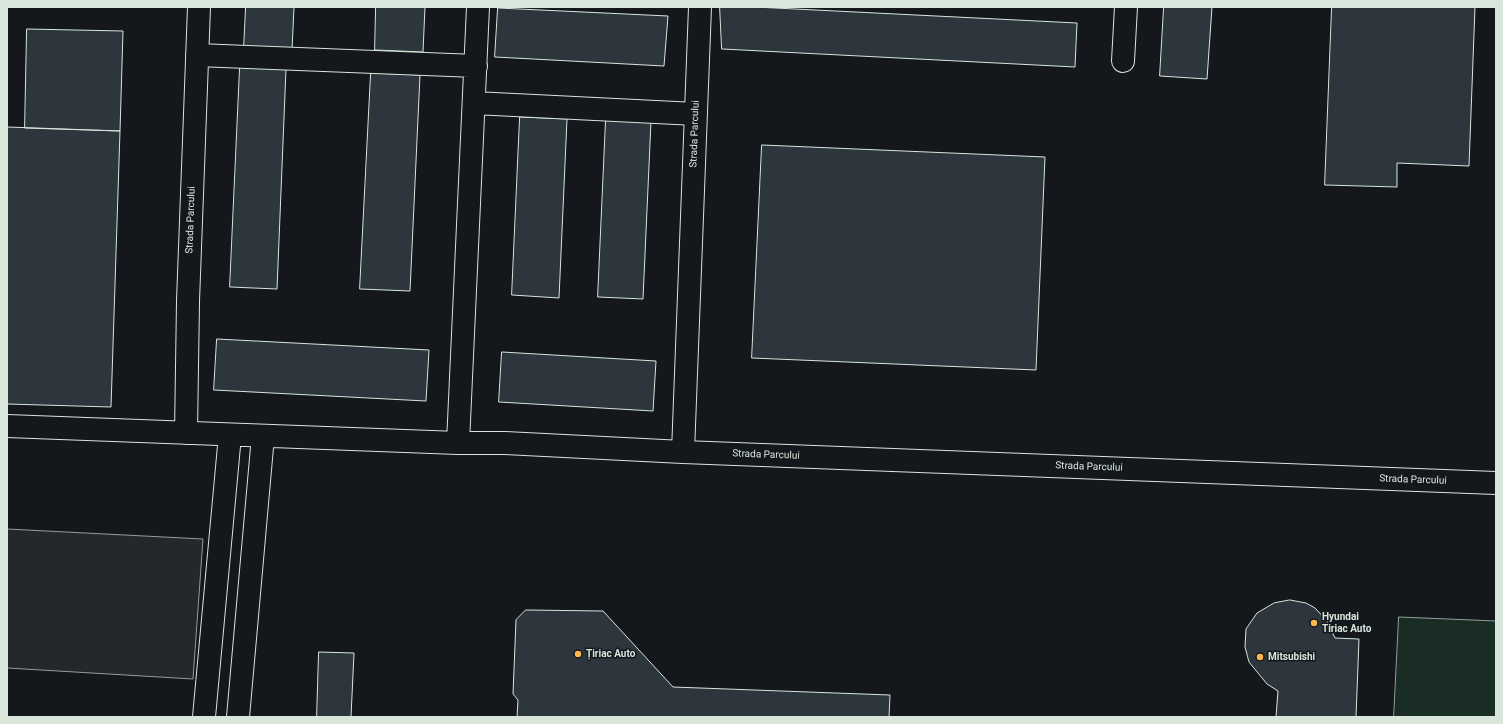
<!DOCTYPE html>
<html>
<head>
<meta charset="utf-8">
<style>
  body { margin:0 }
  #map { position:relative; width:1503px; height:724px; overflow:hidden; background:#14181c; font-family:Roboto,sans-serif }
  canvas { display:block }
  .frame { position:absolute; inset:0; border:8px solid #d8e6dc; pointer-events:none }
</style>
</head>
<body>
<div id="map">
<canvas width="1503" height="724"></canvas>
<div class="frame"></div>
</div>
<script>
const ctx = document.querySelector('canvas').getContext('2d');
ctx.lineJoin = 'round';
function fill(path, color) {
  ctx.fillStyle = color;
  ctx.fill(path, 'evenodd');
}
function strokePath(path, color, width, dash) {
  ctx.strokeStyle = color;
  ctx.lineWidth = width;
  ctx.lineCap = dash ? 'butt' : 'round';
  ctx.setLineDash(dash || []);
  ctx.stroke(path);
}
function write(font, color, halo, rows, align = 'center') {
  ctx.font = font + ' Roboto,sans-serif';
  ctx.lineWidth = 3;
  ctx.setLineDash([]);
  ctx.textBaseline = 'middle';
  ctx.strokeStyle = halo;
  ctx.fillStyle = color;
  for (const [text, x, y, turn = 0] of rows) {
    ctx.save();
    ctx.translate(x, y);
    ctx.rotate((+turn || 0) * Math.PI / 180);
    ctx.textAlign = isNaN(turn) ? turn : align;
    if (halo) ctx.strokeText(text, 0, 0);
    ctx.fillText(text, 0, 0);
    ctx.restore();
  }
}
const green = new Path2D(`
  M 1399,617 L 1496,621 L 1496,717 L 1394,717 Z`);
fill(green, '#1a2d24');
strokePath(green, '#939e99', 1);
const parking = new Path2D(`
  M 7,529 L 203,539 L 193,679 L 7,668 Z`);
fill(parking, '#24282b');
strokePath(parking, '#939e99', 1);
const building = new Path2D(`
  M 246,7 L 294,7 L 292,50 L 244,48 Z
  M 376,7 L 425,7 L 423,52 L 375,50 Z
  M 720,7 L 755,7 L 1077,23 L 1075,67 L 722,49 Z
  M 1164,7 L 1212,7 L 1207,79 L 1160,76 Z
  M 1332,7 L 1475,7 L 1469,166 L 1397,163 L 1397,187 L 1325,185 Z
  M 498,8 L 668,16 L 664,66 L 495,57 Z
  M 27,29 L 123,31 L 120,131 L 25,128 Z
  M 240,67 L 286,69 L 277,289 L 230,287 Z
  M 371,73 L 420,75 L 410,291 L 360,289 Z
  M 520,117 L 567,119 L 559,298 L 512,295 Z
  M 606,119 L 651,121 L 643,299 L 598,297 Z
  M 7,127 L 120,131 L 111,407 L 7,404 Z
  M 762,145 L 1045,157 L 1036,370 L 752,358 Z
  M 217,339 L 429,350 L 426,401 L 214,390 Z
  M 502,352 L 656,361 L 653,411 L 499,402 Z
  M 1290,600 L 1306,603 L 1315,608 L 1327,621 L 1335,638 L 1359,639 L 1356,717 L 1276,717 L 1278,691 L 1267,684 L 1249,662 L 1245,647 L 1246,629 L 1257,613 L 1274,603 Z
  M 526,610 L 603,611 L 673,687 L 890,695 L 889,717 L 517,717 L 518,700 L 513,694 L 516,620 Z
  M 319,652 L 354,653 L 351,717 L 317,717 Z`);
fill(building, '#2c363c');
strokePath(building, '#d8e6dc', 1);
const minor = new Path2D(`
  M 197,55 L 476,66
  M 1123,61 L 1126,7
  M 474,103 L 696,114
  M 7,426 L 458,443 L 505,443 L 683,452 L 1496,483
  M 186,433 L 188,301 L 199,7
  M 458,443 L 478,7
  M 683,452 L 700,7
  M 204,717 L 230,435
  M 238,717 L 263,436`);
strokePath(minor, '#d8e6dc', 24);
strokePath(minor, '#14181c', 22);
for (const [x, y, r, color] of [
  [1314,623,4,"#ffb74d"],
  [578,654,4,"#ffb74d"],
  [1260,657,4,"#ffb74d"]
]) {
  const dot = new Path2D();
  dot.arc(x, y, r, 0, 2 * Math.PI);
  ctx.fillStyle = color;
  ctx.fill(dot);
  strokePath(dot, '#14181c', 1.5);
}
write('10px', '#d8e6dc', '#14181c', [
  ["Strada Parcului",695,134,-88],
  ["Strada Parcului",191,220,-88],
  ["Strada Parcului",766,455,2],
  ["Strada Parcului",1089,467,2],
  ["Strada Parcului",1413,480,2]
]);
write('bold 10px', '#d8e6dc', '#14181c', [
  ["Hyundai",1322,617],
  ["Tiriac Auto",1322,629],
  ["Țiriac Auto",586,654],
  ["Mitsubishi",1268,657]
], 'left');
</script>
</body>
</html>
